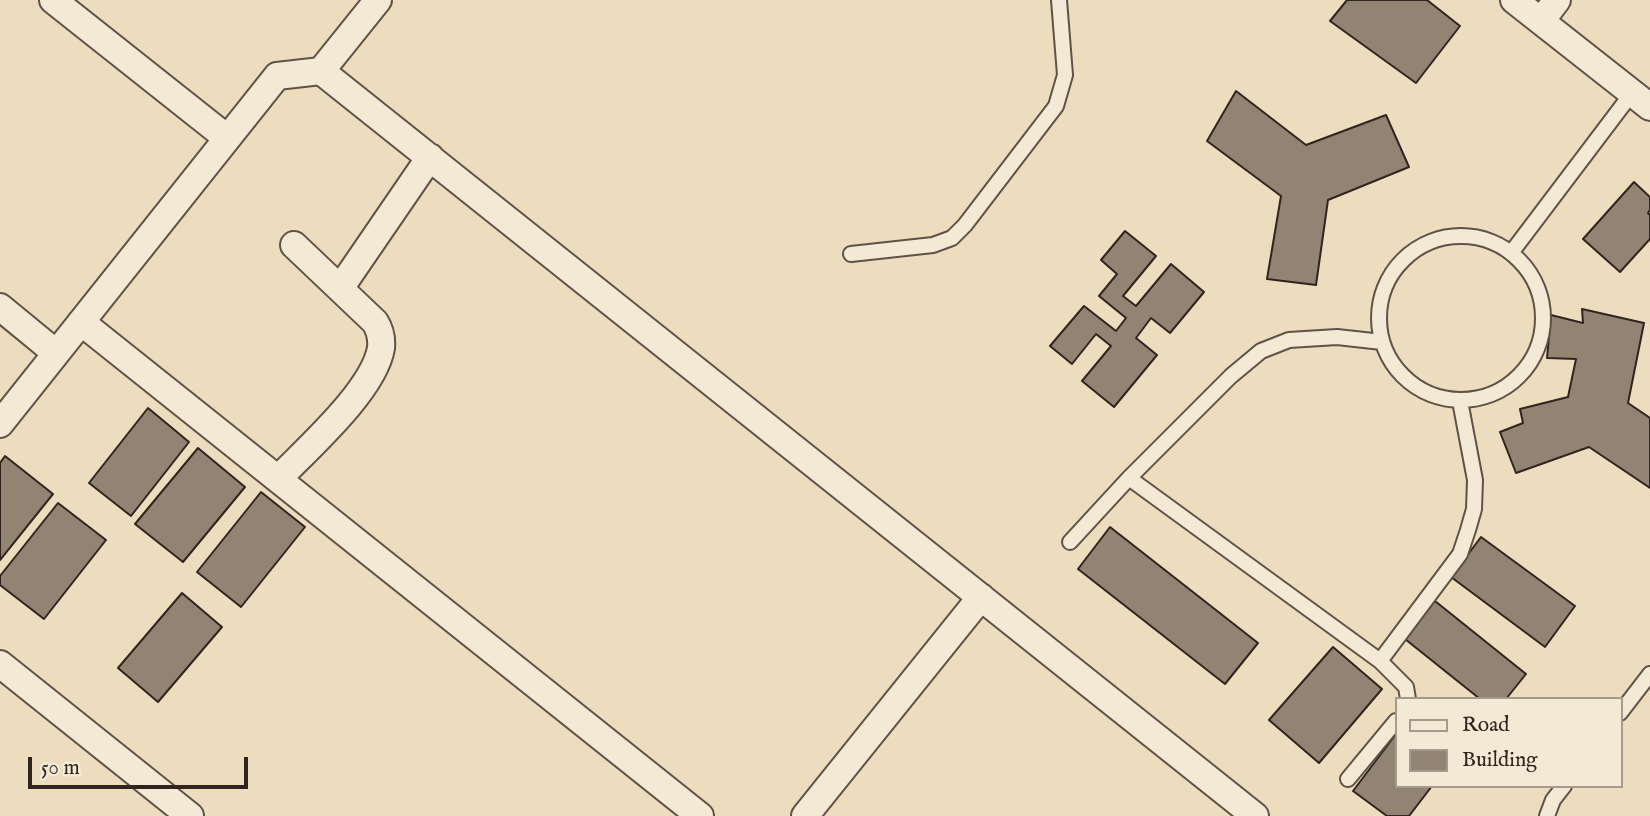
<!DOCTYPE html>
<style>
body{margin:0}
#map{position:relative;width:1650px;height:816px;overflow:hidden;background:#ecddbf;font-family:"IM FELL English",serif}
canvas{display:block}
.legend{position:absolute;left:1395px;top:697px;width:228px;height:91px;box-sizing:border-box;background:#f3e9d5;border:2px solid #a59a8c;margin:0;padding:9px 12px;list-style:none;font-size:21px;color:#31241f}
.legend li{display:flex;align-items:center;gap:14px;height:35px}
.legend b{width:35px;border:2px solid #a59a8c}
.scale{position:absolute;left:28px;top:757px;width:220px;height:32px;box-sizing:border-box;border:4px solid #31241f;border-top:0;padding-left:9px;font-size:21px;line-height:24px;white-space:nowrap;color:#31241f;-webkit-text-stroke:5px #f3e9d5;paint-order:stroke}
</style>
<div id="map">
<canvas width="1650" height="816"></canvas>
<ul class="legend">
<li><b style="height:9px;background:#f3e9d5"></b>Road</li>
<li><b style="height:19px;background:#928472"></b>Building</li>
</ul>
<div class="scale">50 m</div>
</div>
<script>
const c = document.querySelector('canvas').getContext('2d');
c.lineJoin = 'round';
function paint(path, color) {
  c.fillStyle = color;
  c.fill(path, 'evenodd');
}
function trace(path, color, width, dash) {
  c.strokeStyle = color;
  c.lineWidth = width;
  c.lineCap = dash ? 'butt' : 'round';
  c.setLineDash(dash || []);
  c.stroke(path);
}
const building = new Path2D(`
 M1347,0H1427L1460,26L1416,83L1330,21Z
 M1236,91L1306,145L1386,115L1409,167L1328,200L1316,285L1267,279L1281,196L1207,141Z
 M1634,182L1650,197V210L1648,213L1650,215V239L1620,272L1583,239Z
 M1125,231L1156,256L1123,296L1136,306L1171,264L1204,292L1170,333L1151,318L1136,338L1157,355L1114,407L1082,381L1111,346L1096,334L1072,364L1050,346L1084,306L1116,331L1126,318L1099,296L1117,274L1101,260Z
 M1582,309L1644,323L1628,403L1650,418V488L1589,447L1516,473L1500,432L1523,423L1520,409L1568,397L1576,359L1547,358L1551,315L1583,323Z
 M148,408L189,442L131,516L89,483Z
 M198,448L245,487L183,562L135,524Z
 M5,456L53,494L0,560V463Z
 M261,492L305,527L241,607L197,572Z
 M58,503L106,540L44,619L0,585V576Z
 M1110,527L1258,643L1225,684L1078,569Z
 M1481,537L1575,606L1545,647L1451,577Z
 M182,593L222,627L158,702L118,668Z
 M1435,601L1526,674L1506,699H1480L1405,639Z
 M1333,647L1382,689L1319,763L1269,720Z
 M1396,734V786H1432L1409,816H1387L1353,791Z`);
paint(building, '#928472');
trace(building, '#31241f', 2);
const service = new Path2D(`
 M1379 318a82 82 0 1 1 164 0a82 82 0 1 1-164 0Z
 M1511,253L1632,93
 M851,254L933,245L952,238L965,225L1056,106L1065,75L1059,0
 M1129,478L1380,661L1406,687L1408,699
 M1070,542L1129,478L1231,376L1261,351L1289,340L1337,337L1382,342
 M1380,661L1460,554L1468,530L1474,509L1475,480L1460,401
 M1620,713L1650,674
 M1348,779L1396,721
 M1547,816L1553,800L1564,786`);
const minor = new Path2D(`
 M53,0L227,138
 M1514,0L1650,107
 M1541,21L1557,0
 M321,71L1255,816
 M341,287L430,157
 M0,307L56,353
 M81,322L700,816
 M0,424L277,76L321,71L378,0
 M278,479C308,448 374,390 381,348C382,338 380,330 375,322L294,245
 M0,664L190,816
 M805,816L981,597`);
trace(service, '#605247', 18);
trace(minor, '#605247', 30);
trace(service, '#f3e9d5', 14);
trace(minor, '#f3e9d5', 26);
</script>
